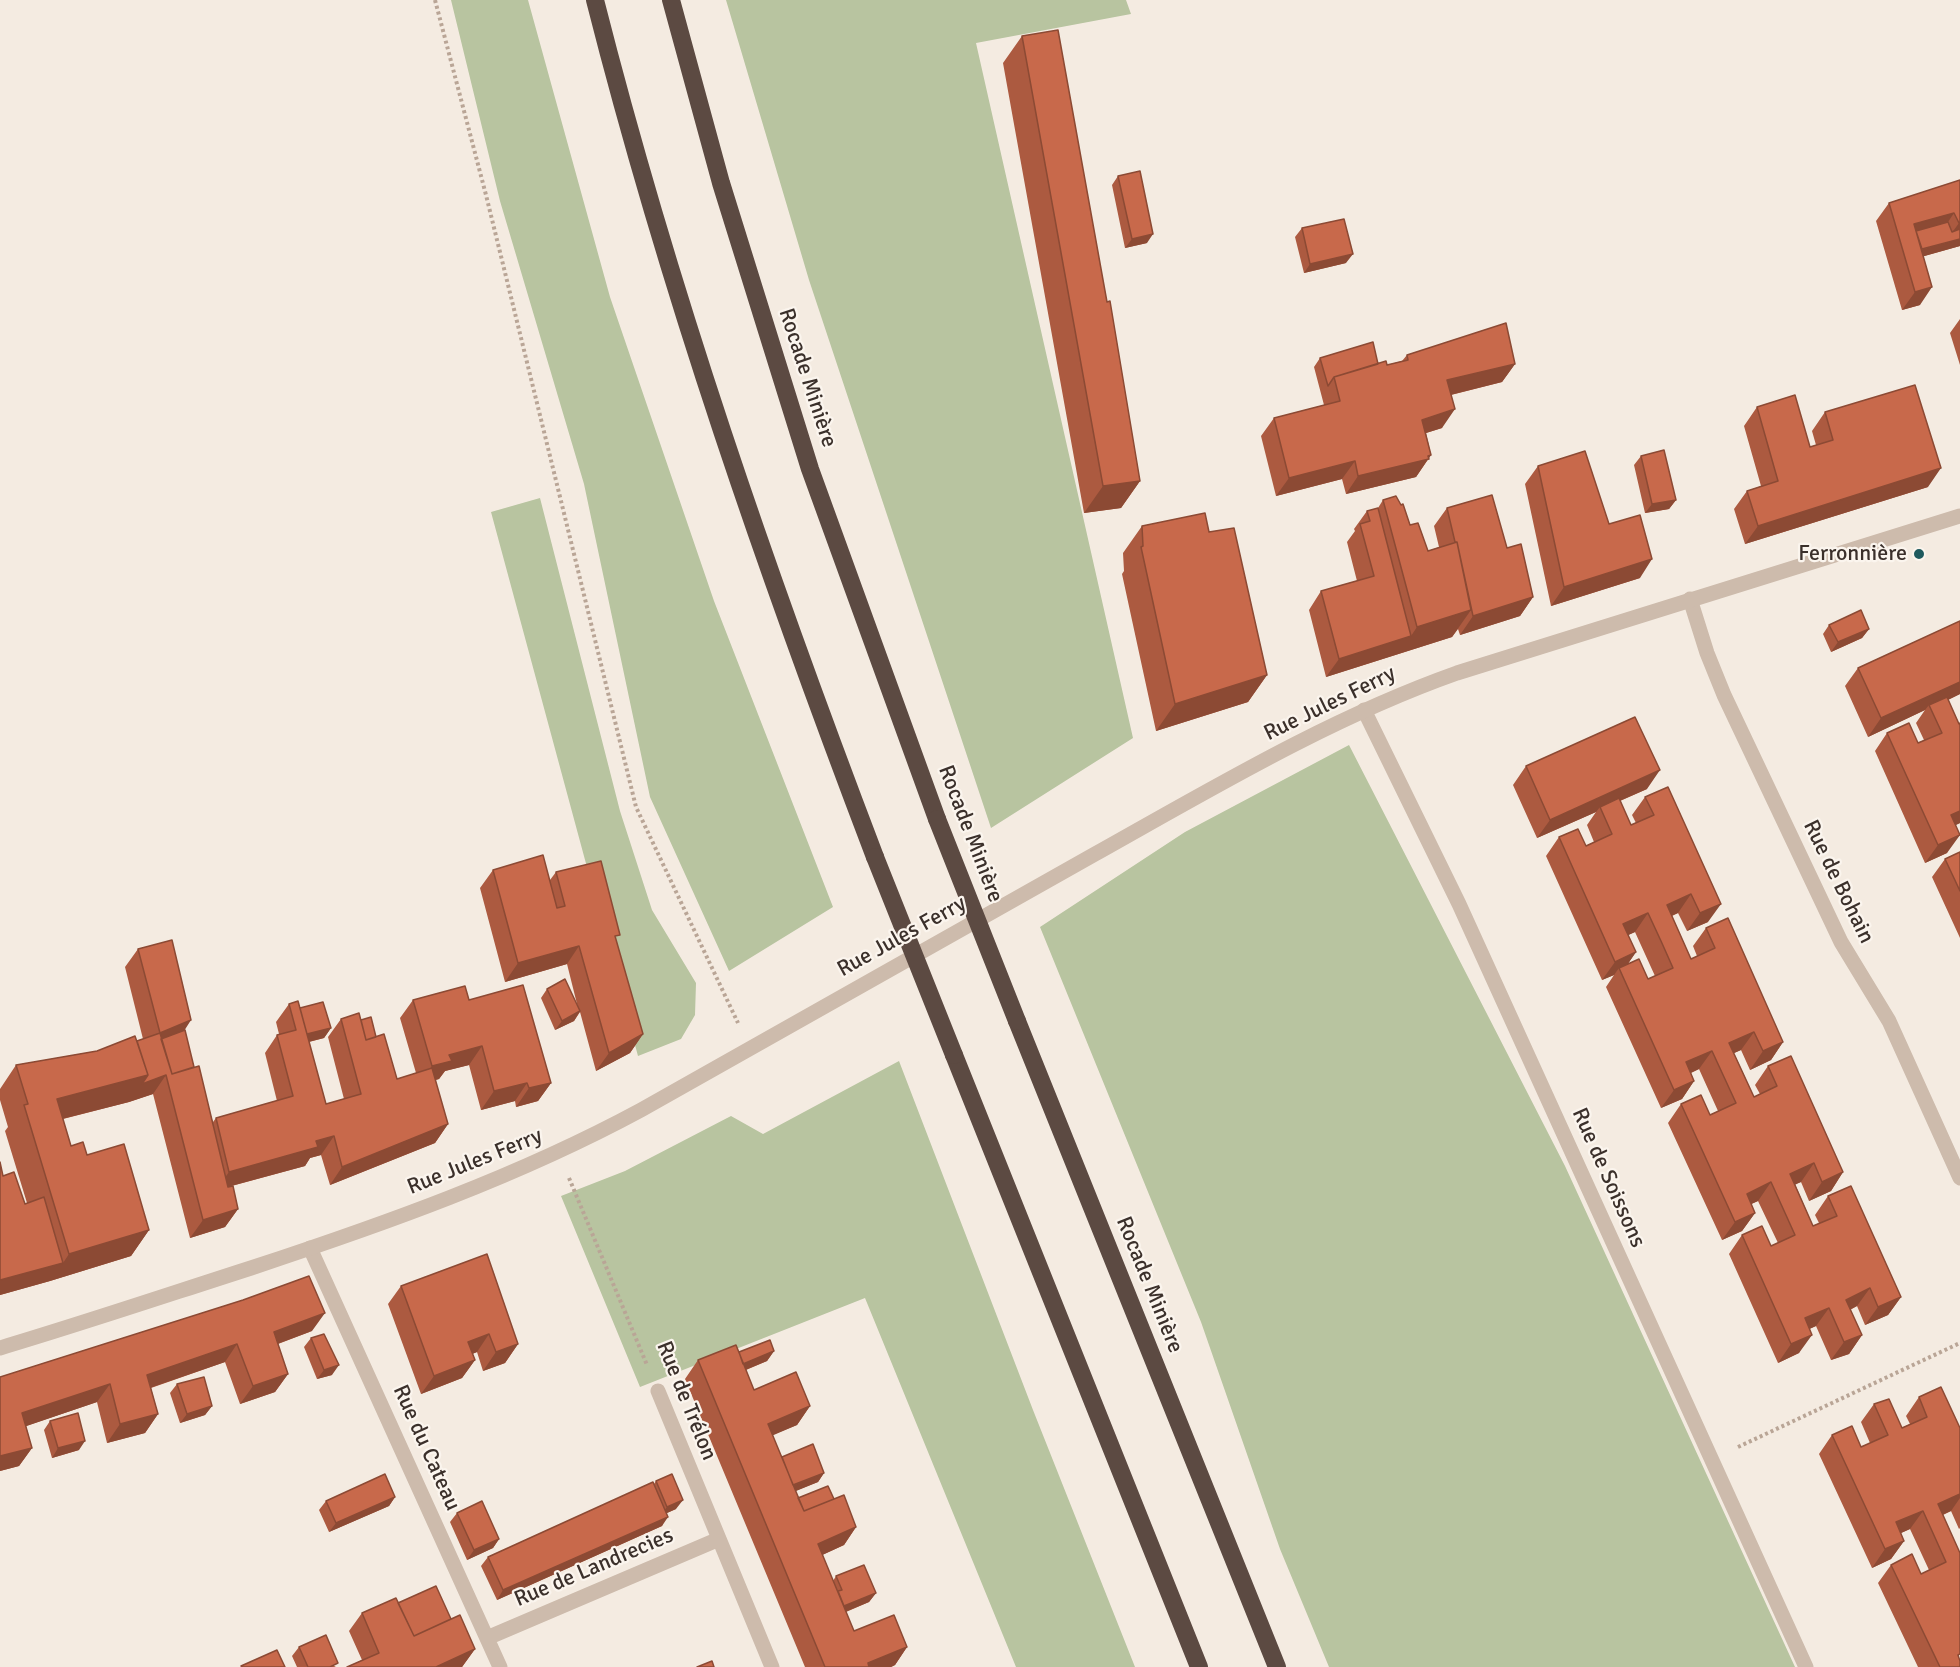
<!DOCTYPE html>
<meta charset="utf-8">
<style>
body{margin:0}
canvas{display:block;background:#f4ebe1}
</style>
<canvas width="1960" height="1667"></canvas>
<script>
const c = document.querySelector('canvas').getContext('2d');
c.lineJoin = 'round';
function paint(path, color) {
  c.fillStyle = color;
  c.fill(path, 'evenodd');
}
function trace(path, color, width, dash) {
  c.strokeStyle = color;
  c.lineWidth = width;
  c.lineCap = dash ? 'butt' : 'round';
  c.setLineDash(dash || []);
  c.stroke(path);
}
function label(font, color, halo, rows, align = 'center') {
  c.font = font + ' Signika,sans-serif';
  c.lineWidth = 4.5;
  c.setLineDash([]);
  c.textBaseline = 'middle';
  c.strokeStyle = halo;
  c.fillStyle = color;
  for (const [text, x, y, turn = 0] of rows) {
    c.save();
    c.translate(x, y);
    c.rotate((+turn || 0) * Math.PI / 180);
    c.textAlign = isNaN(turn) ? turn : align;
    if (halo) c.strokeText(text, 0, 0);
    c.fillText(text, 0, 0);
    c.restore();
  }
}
paint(new Path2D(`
 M451,0H528L610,297L714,601L833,907L729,971L650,797L584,484L500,201Z
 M726,0H1126L1131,14L976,43L1133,738L991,828L809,280Z
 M540,498L620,811L652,910L696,983L695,1015L681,1039L638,1056L491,512Z
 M1349,745L1565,1166L1795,1667H1329L1280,1549L1201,1322L1040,927L1185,832Z
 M899,1061L1033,1410L1135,1667H1016L865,1298L640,1387L561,1196L625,1171L731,1116L763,1134Z`), '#b8c4a0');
trace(new Path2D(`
 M435,0L486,195L636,807L738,1023
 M569,1178L647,1365
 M1738,1447L1960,1343`), '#b9a596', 4, [3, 3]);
trace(new Path2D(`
 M1690,599L1707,653L1724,695L1841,942L1889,1021L1960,1178
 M1364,710L1459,904L1806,1667
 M310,1248L500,1667
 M658,1391L772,1667
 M487,1638L719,1539`), '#cdbbac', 15);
trace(new Path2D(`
 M0,1348C84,1323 167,1295 251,1268C384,1224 517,1177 641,1110C793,1025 944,939 1095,854C1213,788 1330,718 1457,673L1960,516`), '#cdbbac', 15);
trace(new Path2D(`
 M595,0C669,292 768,576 875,857
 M671,0L721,183L810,469L937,819
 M1017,1021L1277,1667
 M954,1055L1199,1667`), '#5c4a42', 18);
trace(new Path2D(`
 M937,819L1017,1021
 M875,857L954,1055`), '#5c4a42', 18);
paint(new Path2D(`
 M1022,36L1140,481L1121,508L1084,513L1003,63Z
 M1118,176L1147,243L1125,248L1112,185Z
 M1960,180V246L1924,256L1920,305L1902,310L1876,221L1889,203Z
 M1302,228L1346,263L1304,273L1295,237Z
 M1960,319V365L1950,333Z
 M1407,355L1515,364L1502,382L1451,395L1442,428L1426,433L1431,455L1416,477L1346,494L1342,479L1276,496L1261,436L1274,418L1324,405L1314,367L1320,358L1387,365L1402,361Z
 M1757,407L1810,447L1816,445L1812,431L1825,412L1928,487L1745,544L1734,509L1747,491L1761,486L1744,426Z
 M1641,456L1676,500L1669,509L1645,513L1634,465Z
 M1538,466L1609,524L1640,578L1551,606L1525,484Z
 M1383,500L1410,525L1428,551L1439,547L1434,526L1447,508L1507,548L1533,597L1520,616L1460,635L1458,629L1452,637L1326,677L1309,610L1321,591L1357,581L1347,542L1355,531L1354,529L1367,511L1378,508Z
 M1142,526L1209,532L1267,675L1248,702L1156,731L1122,574L1124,571L1123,553Z
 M1960,621V694L1948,700L1959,724L1960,723V823L1955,825L1947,853L1925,863L1875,751L1887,733L1918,743L1924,740L1916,723L1925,710L1868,737L1845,686L1858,668Z
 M1829,625L1869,629L1862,638L1831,652L1823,634Z
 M1526,766L1647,789L1620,801L1631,825L1636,823L1632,815L1645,797L1708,922L1687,931L1678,913L1672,916L1691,959L1697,956L1693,946L1706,928L1783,1042L1771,1060L1750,1070L1741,1050L1734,1053L1754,1097L1760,1094L1755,1085L1768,1066L1843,1172L1831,1191L1809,1201L1801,1182L1795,1184L1813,1226L1819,1223L1815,1215L1828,1196L1901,1297L1888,1315L1865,1325L1857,1306L1850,1310L1862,1335L1849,1354L1831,1360L1816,1326L1809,1329L1799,1353L1778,1363L1729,1254L1742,1235L1771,1246L1778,1243L1758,1201L1751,1204L1755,1213L1742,1231L1722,1240L1668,1123L1681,1104L1710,1115L1718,1111L1699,1069L1691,1073L1694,1081L1682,1099L1661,1108L1606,987L1614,975L1602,980L1546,856L1559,837L1586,846L1594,842L1587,825L1596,812L1537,838L1513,785ZM1635,932L1655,976L1648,979L1627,965L1636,952L1628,935Z
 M1960,852V938L1932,877L1945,859Z
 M493,870L550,880L556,872L616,941L643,1034L630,1053L596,1071L580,1012L574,1021L555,1030L541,998L547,989L578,1008L567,964L505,982L480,888Z
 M138,949L185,1030L194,1067L213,1122L216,1118L277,1101L265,1053L277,1035L279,1034L276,1022L289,1004L300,1008L331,1028L324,1038L309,1042L326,1104L344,1099L328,1037L341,1019L361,1020L376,1037L397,1079L416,1073L400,1018L413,1000H469L551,1083L538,1101L516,1107L515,1101L481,1110L469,1065L445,1071L439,1079L435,1080L448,1124L435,1143L330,1185L321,1155L310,1158L305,1166L228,1187L238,1209L225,1227L190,1238L153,1094L129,1102L63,1119L71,1146L87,1155L149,1230L131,1256L50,1281L0,1295V1162L3,1176L25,1204L27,1203L5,1131L8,1127L0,1100V1089L16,1065L97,1051L143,1039L125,967Z
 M401,1286L518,1344L505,1363L483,1371L477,1352L472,1354L475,1360L462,1378L421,1394L388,1304Z
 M312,1331L278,1344L288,1374L275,1392L240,1404L225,1362L151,1388L158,1414L145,1433L107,1443L97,1402L26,1426L32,1448L19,1466L0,1471V1377Z
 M311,1338L332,1375L317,1379L304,1347Z
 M774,1351L767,1361L746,1370L754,1390L810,1406L797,1425L772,1435L782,1457L824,1473L818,1482L795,1491L798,1498L834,1499L856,1527L844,1545L822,1555L833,1581L836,1576L876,1593L869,1602L846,1612L854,1631L907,1647L895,1665L891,1667H805L685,1379L698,1360L739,1352Z
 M177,1384L212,1406L205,1415L180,1423L170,1393Z
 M1919,1397L1960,1428V1528L1959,1529L1951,1511L1943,1515L1960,1667H1918L1878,1583L1891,1565L1921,1574L1929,1570L1910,1529L1901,1533L1904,1541L1891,1559L1872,1568L1819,1454L1832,1435L1861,1447L1870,1443L1861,1422L1874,1404L1902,1428L1910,1424L1906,1416Z
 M50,1421L79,1450L52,1458L44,1430Z
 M656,1481L676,1509L667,1513L662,1526L497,1600L481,1566L488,1557L654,1484Z
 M395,1497L389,1506L329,1532L319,1510L326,1501Z
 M457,1513L499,1539L493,1548L467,1560L450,1522Z
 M398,1603L451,1619L475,1649L462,1667H347L362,1660L349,1631L362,1613Z
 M299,1647L336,1667H297L292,1656Z`), '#ac5a40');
paint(new Path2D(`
 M1954,213L1942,231L1908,233L1914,224Z
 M1960,222V237L1946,241L1959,223Z
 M1153,234L1147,243L1125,248L1132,239Z
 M1960,239V246L1907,261L1913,252Z
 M1353,254L1346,263L1304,273L1310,264Z
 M1932,287L1920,305L1902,310L1915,292Z
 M1515,364L1502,382L1434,399L1447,380Z
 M1455,409L1442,428L1410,438L1422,420Z
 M1431,455L1416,477L1346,494L1358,476Z
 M1355,461L1342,479L1276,496L1289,478Z
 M1941,468L1928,487L1745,544L1758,526Z
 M1140,481L1121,508L1084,513L1103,486Z
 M1676,500L1669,509L1645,513L1652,504Z
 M1652,559L1640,578L1551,606L1564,587Z
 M1533,597L1520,616L1460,635L1473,616Z
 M1471,610L1452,637L1326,677L1339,659L1411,636L1417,627Z
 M1869,629L1862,638L1831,652L1838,642Z
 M1267,675L1248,702L1156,731L1175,704Z
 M1960,682V694L1931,708L1929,705L1925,710L1868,737L1881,718Z
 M1660,770L1647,789L1601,809L1600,807L1596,812L1537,838L1550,820Z
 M1960,811V823L1938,834L1951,815Z
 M1960,835L1947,853L1925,863L1938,845Z
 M1691,894L1678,913L1654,923L1667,905Z
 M1721,904L1708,922L1687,931L1700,913Z
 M1648,913L1635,932L1611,943L1623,924Z
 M579,946L567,964L505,982L518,963Z
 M1636,952L1623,971L1619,968L1614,975L1602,980L1615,962Z
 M580,1011L574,1021L555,1030L562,1021Z
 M191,1020L179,1039L153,1042L160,1033Z
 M331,1028L324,1038L292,1046L299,1036Z
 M1754,1032L1741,1050L1716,1061L1729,1043Z
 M643,1034L630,1053L596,1071L609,1053Z
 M1783,1042L1771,1060L1750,1070L1763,1051Z
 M482,1046L469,1065L445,1071L439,1079L419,1085L432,1066L449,1055Z
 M1712,1051L1699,1069L1673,1081L1686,1062Z
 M148,1075H166L153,1094L129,1102L46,1123L57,1099Z
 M1694,1081L1682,1099L1661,1108L1674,1090Z
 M527,1083L515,1101L481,1110L494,1091Z
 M551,1083L538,1101L516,1107L529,1088Z
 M448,1124L435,1143L330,1185L342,1167Z
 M334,1136L321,1155L310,1158L305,1166L216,1190L229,1172L316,1141Z
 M1814,1163L1801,1182L1777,1193L1790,1174Z
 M1843,1172L1831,1191L1809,1201L1822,1182Z
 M1771,1182L1758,1201L1734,1212L1747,1194Z
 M238,1209L225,1227L190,1238L203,1220Z
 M1755,1213L1742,1231L1722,1240L1735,1222Z
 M149,1230L131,1256L50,1281L0,1295V1280L63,1263L69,1254Z
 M1870,1288L1857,1306L1833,1318L1846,1300Z
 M1901,1297L1888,1315L1865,1325L1878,1307Z
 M1829,1308L1816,1326L1792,1337L1805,1318Z
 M325,1313L312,1331L261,1350L274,1332Z
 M489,1334L477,1352L455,1361L468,1342Z
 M1812,1335L1799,1353L1778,1363L1791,1344Z
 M1862,1335L1849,1354L1831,1360L1844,1342Z
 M237,1344L225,1362L135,1393L147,1375Z
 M518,1344L505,1363L483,1371L496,1352Z
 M774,1351L767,1361L728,1377L735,1367Z
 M475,1360L462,1378L421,1394L434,1376Z
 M339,1365L332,1375L317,1379L324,1370Z
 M288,1374L275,1392L240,1404L253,1386Z
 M110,1384L97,1402L9,1432L22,1413Z
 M212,1406L205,1415L180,1423L187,1414Z
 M810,1406L797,1425L755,1443L768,1424Z
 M158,1414L145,1433L107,1443L120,1424Z
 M85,1441L79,1450L52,1458L58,1448Z
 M32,1448L19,1466L0,1471V1456Z
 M824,1473L818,1482L779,1498L785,1489Z
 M1960,1494V1498L1951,1511L1928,1521L1938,1504Z
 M395,1497L389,1506L329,1532L336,1523Z
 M683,1500L676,1509L660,1516L667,1507Z
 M1923,1511L1910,1529L1883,1541L1896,1522Z
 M668,1517L662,1526L497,1600L503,1590Z
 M856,1527L844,1545L805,1563L818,1544Z
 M499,1539L493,1548L467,1560L474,1550Z
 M1904,1541L1891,1559L1872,1568L1885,1549Z
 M876,1593L869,1602L828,1619L835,1610Z
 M907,1647L895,1665L891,1667H865L868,1663Z
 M475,1649L462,1667H436Z`), '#8c4a34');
const building = new Path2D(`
 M1058,30L1107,302L1110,301L1140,481L1103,486L1022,36Z
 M1140,171L1153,234L1132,239L1118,176Z
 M1960,180V222L1959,223L1954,213L1914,224L1932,287L1915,292L1889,203Z
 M1344,219L1353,254L1310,264L1302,228Z
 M1948,222L1952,232L1960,229V239L1922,249L1916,231Z
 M1506,323L1515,364L1447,380L1455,409L1422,420L1431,455L1428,456L1429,459L1358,476L1355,461L1289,478L1274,418L1340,401L1334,377L1386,361L1387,365L1408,360L1407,355Z
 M1373,342L1378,364L1334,377L1328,386L1320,358Z
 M1915,385L1941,468L1758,526L1747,491L1778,481L1757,407L1795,395L1810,447L1833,440L1825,412Z
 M1664,450L1676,500L1652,504L1641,456Z
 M1585,451L1609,524L1640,515L1652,559L1564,587L1538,466Z
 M1492,495L1507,548L1521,544L1533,597L1473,616L1457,542H1455L1447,508Z
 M1396,496L1401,505L1403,504L1410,525L1418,523L1428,551L1457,542L1471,610L1417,627L1383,500Z
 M1378,508L1411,636L1339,659L1321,591L1374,576L1360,524L1370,521L1367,511Z
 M1205,513L1209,532L1234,528L1267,675L1175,704L1141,547L1143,546L1142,526Z
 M1861,610L1869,629L1838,642L1829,625Z
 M1960,621V682L1881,718L1858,668Z
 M1947,697L1959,724L1960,723V811L1951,815L1960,835L1938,845L1887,733L1909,723L1918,743L1942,733L1929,705Z
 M1635,717L1660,770L1550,820L1526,766Z
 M1668,787L1721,904L1700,913L1691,894L1667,905L1691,959L1715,948L1706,928L1728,918L1783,1042L1763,1051L1754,1032L1729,1043L1754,1097L1777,1086L1768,1066L1791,1056L1843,1172L1822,1182L1814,1163L1790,1174L1813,1226L1837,1216L1828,1196L1851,1186L1901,1297L1878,1307L1870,1288L1846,1300L1862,1335L1844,1342L1829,1308L1805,1318L1812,1335L1791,1344L1742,1235L1762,1226L1771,1246L1795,1235L1771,1182L1747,1194L1755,1213L1735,1222L1681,1104L1701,1095L1710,1115L1736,1103L1712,1051L1686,1062L1694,1081L1674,1090L1619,968L1639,959L1648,979L1673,968L1661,941L1648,913L1623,924L1636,952L1615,962L1559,837L1578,829L1586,846L1612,834L1600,807L1619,798L1631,825L1654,815L1645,797Z
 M1960,852V891L1945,859Z
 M543,855L557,908L565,906L556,872L601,861L620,935L615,936L643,1034L609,1053L579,946L518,963L493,870Z
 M172,940L191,1020L160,1033L138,949Z
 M565,979L580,1011L562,1021L547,989Z
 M523,985L551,1083L529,1088L527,1083L494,1091L482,1046L449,1055L452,1061L432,1066L413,1000L465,986L469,1000Z
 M298,1001L326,1104L361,1094L341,1019L359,1013L366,1040L384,1034L397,1079L432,1068L448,1124L342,1167L334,1136L316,1141L318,1147L229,1172L216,1118L293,1096L277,1035L296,1030L289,1004Z
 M323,1002L331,1028L307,1034L300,1008Z
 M371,1017L376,1037L366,1040L361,1020Z
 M185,1030L194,1067L172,1074L161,1039Z
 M160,1033L172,1074L199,1066L228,1187L233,1186L238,1209L203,1220L166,1075L142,1084L148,1075L137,1041Z
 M135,1036L148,1075L57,1099L71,1146L83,1142L87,1155L124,1144L149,1230L69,1254L24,1105L28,1104L16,1065L97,1051Z
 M0,1162L3,1176L14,1172L25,1204L44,1197L63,1263L0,1280Z
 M487,1254L518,1344L496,1352L489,1334L468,1342L475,1360L434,1376L401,1286Z
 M309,1276L325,1313L274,1332L288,1374L253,1386L237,1344L147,1375L158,1414L120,1424L110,1384L22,1413L32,1448L0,1456V1377L243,1300Z
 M324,1334L339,1365L324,1370L311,1338Z
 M770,1340L774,1351L743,1364L739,1352Z
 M736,1345L754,1390L796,1372L810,1406L768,1424L804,1511L844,1495L856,1527L818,1544L854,1631L894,1615L907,1647L868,1663L869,1667H825L698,1360Z
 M204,1377L212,1406L187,1414L177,1384Z
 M1941,1387L1960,1428V1494L1938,1504L1960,1553V1654L1958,1655L1960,1661V1667H1940L1891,1565L1912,1554L1921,1574L1946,1562L1923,1511L1896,1522L1904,1541L1885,1549L1832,1435L1852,1426L1861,1447L1888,1435L1874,1404L1889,1399L1902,1428L1927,1417L1919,1397Z
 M78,1413L85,1441L58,1448L50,1421Z
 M813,1444L824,1473L793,1485L782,1457Z
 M385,1474L395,1497L336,1523L326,1501Z
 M672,1474L683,1500L667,1507L656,1481Z
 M653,1482L668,1517L503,1590L488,1557Z
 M828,1486L834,1499L804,1511L798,1498Z
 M482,1501L499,1539L474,1550L457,1513Z
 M864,1565L876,1593L844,1606L838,1591L842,1590L836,1576Z
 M436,1586L451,1619L414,1636L398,1603Z
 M396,1598L414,1636L460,1615L475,1649L436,1667H347L379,1653L362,1613Z
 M326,1635L338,1663L330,1667H308L299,1647Z
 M277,1650L285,1667H242L241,1666Z
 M712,1661L714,1667H697Z`);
paint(building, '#c8694b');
trace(building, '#8c4a34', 1.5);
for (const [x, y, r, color] of [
 [1919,554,6,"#1f5a5e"]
]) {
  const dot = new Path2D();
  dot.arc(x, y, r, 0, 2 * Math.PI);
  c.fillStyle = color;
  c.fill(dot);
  trace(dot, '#fbf5ee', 2);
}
label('22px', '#3b302b', '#fbf5ee', [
 ["Rocade Minière",807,378,72],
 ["Rue Jules Ferry",1330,704,-26],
 ["Rocade Minière",970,834,69],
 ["Rue de Bohain",1838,882,64],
 ["Rue Jules Ferry",902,937,-29],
 ["Rue Jules Ferry",475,1162,-22],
 ["Rue de Soissons",1608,1178,66],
 ["Rocade Minière",1149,1285,68],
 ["Rue de Trélon",686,1401,68],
 ["Rue du Cateau",426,1448,66],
 ["Rue de Landrecies",594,1568,-23]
]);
label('22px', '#3b302b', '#fbf5ee', [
 ["Ferronnière",1907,554]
], 'right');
</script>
